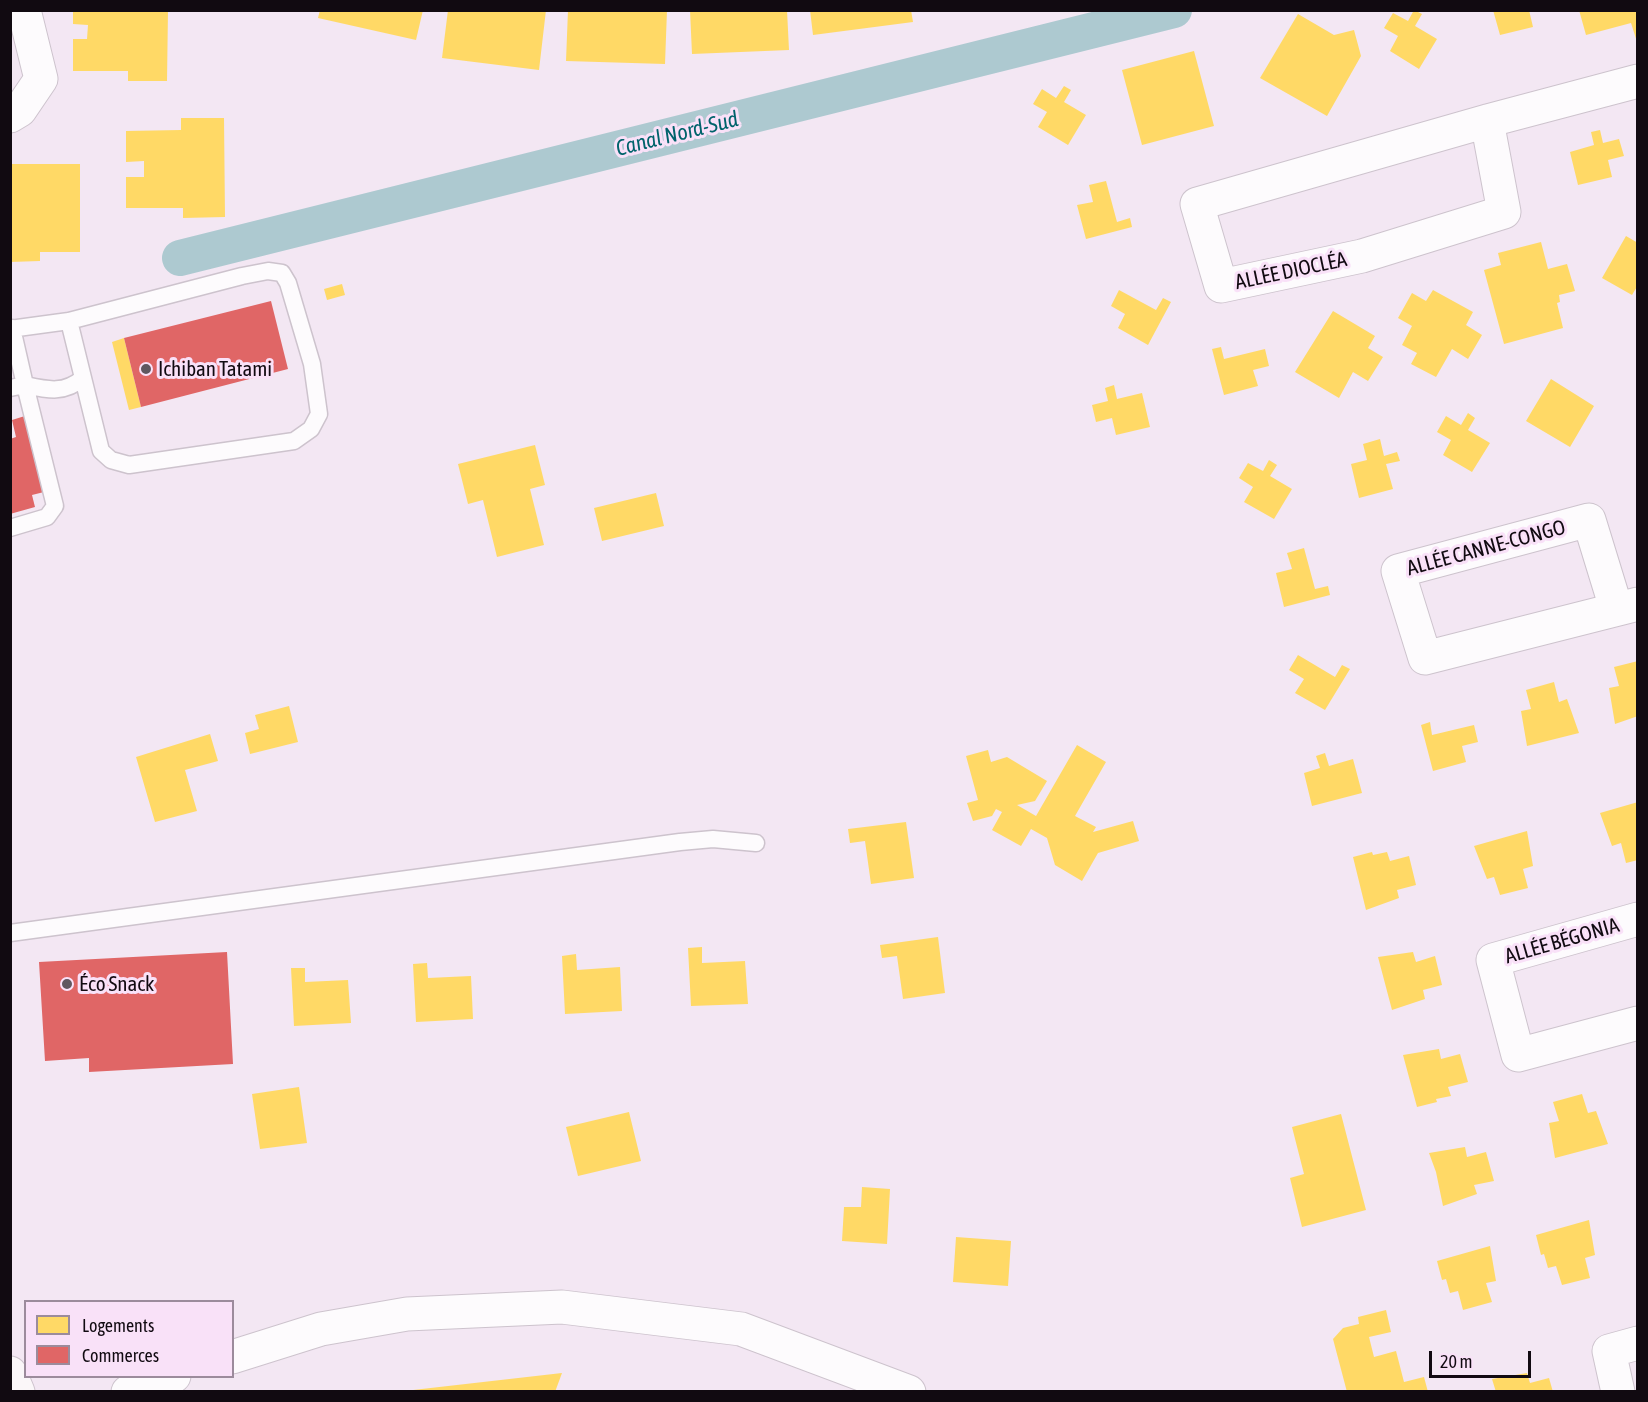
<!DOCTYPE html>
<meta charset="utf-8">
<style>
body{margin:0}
#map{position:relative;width:1648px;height:1402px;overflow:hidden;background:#f3e7f3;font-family:"Asap Condensed",sans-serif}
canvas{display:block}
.frame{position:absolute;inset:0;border:12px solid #110a11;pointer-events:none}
.legend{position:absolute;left:24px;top:1300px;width:210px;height:78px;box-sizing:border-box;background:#f9e1f8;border:2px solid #9c8b9c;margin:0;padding:8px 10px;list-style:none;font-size:18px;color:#110a11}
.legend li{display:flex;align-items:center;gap:12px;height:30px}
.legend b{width:30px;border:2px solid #9c8b9c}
.scale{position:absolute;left:1429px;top:1351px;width:102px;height:27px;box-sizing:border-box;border:3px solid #110a11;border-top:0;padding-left:8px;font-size:18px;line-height:21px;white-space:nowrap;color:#110a11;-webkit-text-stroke:4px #f9e1f8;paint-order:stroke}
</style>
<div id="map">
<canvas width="1648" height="1402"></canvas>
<div class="frame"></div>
<ul class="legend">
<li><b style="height:16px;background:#ffd966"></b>Logements</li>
<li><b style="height:16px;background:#e06666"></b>Commerces</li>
</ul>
<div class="scale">20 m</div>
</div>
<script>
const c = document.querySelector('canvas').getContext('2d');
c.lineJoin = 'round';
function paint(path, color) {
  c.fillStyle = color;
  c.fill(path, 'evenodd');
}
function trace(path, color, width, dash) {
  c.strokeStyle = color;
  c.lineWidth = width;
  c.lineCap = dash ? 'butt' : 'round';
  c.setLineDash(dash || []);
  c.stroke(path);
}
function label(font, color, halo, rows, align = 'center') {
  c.font = font + ' "Asap Condensed",sans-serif';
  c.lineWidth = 6;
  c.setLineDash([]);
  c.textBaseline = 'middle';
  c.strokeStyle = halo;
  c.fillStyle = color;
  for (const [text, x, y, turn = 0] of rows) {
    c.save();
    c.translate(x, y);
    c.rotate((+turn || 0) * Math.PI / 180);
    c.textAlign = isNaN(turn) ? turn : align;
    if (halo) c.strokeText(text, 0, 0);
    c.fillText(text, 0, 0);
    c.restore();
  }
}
paint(new Path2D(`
 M73,10H168L167,81H128V71H73V39H87L88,25L73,24Z
 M320,10H423L416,40L318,18Z
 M448,10H546L539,70L442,58Z
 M568,10H667L665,64L566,61Z
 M690,10H787L789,50L692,54Z
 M810,10H911L913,22L813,35Z
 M1414,10L1422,14L1415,26L1437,39L1419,69L1390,51L1398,36L1384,28L1393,13L1408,21Z
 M1493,10H1529L1533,27L1500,35Z
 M1579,10H1638V45L1631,23L1586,35Z
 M1298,14L1334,35L1354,30L1361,56L1327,116L1260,78Z
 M1194,51L1214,126L1142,145L1122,70Z
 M1064,86L1071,90L1064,102L1086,115L1068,145L1038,127L1047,112L1033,104L1042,89L1056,98Z
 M181,118H224L225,217L183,218V208H126V177H144V161L126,162V131L181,130Z
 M1600,130L1603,143L1619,139L1624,156L1608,160L1612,177L1578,185L1570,152L1594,145L1591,132Z
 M10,164H80V252H40V261L10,262Z
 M1106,181L1117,222L1130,218L1132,227L1086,239L1077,205L1093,202L1089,185Z
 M1626,236L1638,243V285L1632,295L1602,278Z
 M1541,242L1548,269L1567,264L1575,291L1559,295L1560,302L1557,303L1563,328L1504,344L1484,270L1501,265L1498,253Z
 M342,284L345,295L327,300L324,289Z
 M1119,290L1156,310L1163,298L1171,302L1148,345L1118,328L1125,314L1111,306Z
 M1433,290L1473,312L1466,325L1482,335L1468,359L1452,349L1436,377L1411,364L1417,353L1402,345L1412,326L1398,318L1412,293L1426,301Z
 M1333,311L1375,336L1368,348L1383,357L1368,381L1353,372L1339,398L1295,372Z
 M124,338L141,407L129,410L112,342Z
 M1221,347L1224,359L1265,349L1269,366L1253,370L1258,386L1224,395L1212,349Z
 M1551,379L1594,406L1570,447L1526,421Z
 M1114,385L1117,399L1142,393L1150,427L1116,435L1112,418L1096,422L1092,405L1108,401L1105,388Z
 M1468,413L1475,418L1468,430L1490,443L1472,472L1443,455L1451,440L1437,432L1446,416L1461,425Z
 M1380,439L1384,456L1397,452L1400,461L1386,464L1393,489L1359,498L1351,464L1367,460L1363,444Z
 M535,445L545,485L530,489L544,545L497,557L483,500L468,504L458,464Z
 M1269,460L1277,465L1270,476L1292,489L1274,519L1244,502L1253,487L1239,478L1248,463L1263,471Z
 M656,493L664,526L602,541L594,508Z
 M1304,548L1315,589L1328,586L1330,595L1284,607L1276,573L1292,569L1287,553Z
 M1298,655L1335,677L1342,665L1350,669L1325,710L1295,693L1304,679L1289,670Z
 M1638,661V716L1615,724L1609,688L1619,686L1614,667Z
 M1554,682L1559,702L1567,699L1579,733L1527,746L1521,711L1531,709L1526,690Z
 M289,706L298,742L250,754L245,733L259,729L255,715Z
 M1430,722L1432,735L1474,725L1478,742L1462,746L1466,762L1433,771L1421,725Z
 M210,734L218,761L185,770L197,811L155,822L136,757Z
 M1077,745L1106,762L1075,816L1096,827L1093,832L1133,821L1139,841L1098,853L1082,881L1055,865L1047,838L1031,829L1021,846L992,830L1002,812L996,809L992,816L973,821L967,803L978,800L966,756L988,750L991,762L1007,757L1047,781L1035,801L1017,805L1036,816Z
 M1325,753L1329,766L1353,759L1362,793L1312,806L1304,773L1320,768L1316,756Z
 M1638,802V860L1626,863L1621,843L1612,846L1600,813Z
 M906,822L914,878L871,884L865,841L850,843L848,829Z
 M1527,831L1533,866L1523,869L1528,888L1500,895L1494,877L1487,879L1474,846Z
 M1372,852L1373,855L1387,852L1390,861L1409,856L1416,885L1397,890L1399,898L1366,910L1353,857Z
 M938,937L945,993L903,999L897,956L882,958L880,945Z
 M702,947V963L745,961L748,1004L691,1006L688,948Z
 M1413,952L1416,962L1435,956L1442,985L1423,990L1425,999L1392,1010L1378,957Z
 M576,954L577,970L620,967L622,1011L565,1014L562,956Z
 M427,963L428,978L471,976L473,1019L416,1022L413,964Z
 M291,968H305V982L348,980L351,1023L294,1026Z
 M1439,1049L1441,1059L1460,1054L1468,1082L1448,1087L1451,1096L1436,1099L1437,1102L1417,1107L1403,1055Z
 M299,1087L307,1143L260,1149L252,1094Z
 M1582,1094L1588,1113L1596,1111L1608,1144L1555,1158L1549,1123L1559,1121L1553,1102Z
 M629,1112L641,1161L578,1176L566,1127Z
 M1341,1114L1366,1210L1302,1227L1290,1178L1304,1174L1292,1127Z
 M1465,1147L1467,1157L1486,1152L1494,1181L1474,1185L1477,1194L1443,1206L1436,1172L1429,1153Z
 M862,1187L890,1189L887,1244L842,1241L844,1207H861Z
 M1589,1220L1595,1255L1585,1258L1590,1278L1562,1285L1556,1266L1548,1268L1544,1254L1541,1255L1536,1235Z
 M956,1237L1011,1241L1008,1286L953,1282Z
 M1490,1246L1496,1281L1486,1283L1492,1302L1463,1310L1458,1291L1450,1293L1446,1279L1442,1280L1437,1261Z
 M1386,1310L1391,1332L1369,1337L1374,1357L1396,1351L1404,1382L1424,1377L1428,1392H1347L1333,1339L1343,1328L1359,1324L1358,1317Z
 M562,1373L555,1392H413V1390Z
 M1527,1373L1530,1383L1549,1378L1553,1392H1496L1492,1379Z`), '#ffd966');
paint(new Path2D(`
 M271,301L288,369L141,407L124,338Z
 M28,415L48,491L32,495L35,507L10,514V439L16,437L12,420Z
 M227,952L233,1064L89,1072V1058L45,1061L39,962Z`), '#e06666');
trace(new Path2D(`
 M180,258L1174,10`), '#adc9d0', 36);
const service = new Path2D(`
 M10,329L69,321L242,276L268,271L282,273L288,283L312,364L319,414L311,429L294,441L129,465L111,460L101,451L69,321
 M10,388L25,385L12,328
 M10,528L47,517L55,506L25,385C48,390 64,394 83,378
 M10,933L680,842L713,839L756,843`);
const minor = new Path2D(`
 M10,116L20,110L41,79L24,10
 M1487,121L1504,212L1362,256L1221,286L1197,204L1487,121L1638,81
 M1616,608L1589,520L1398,571L1425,658L1638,604
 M1638,919L1493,960L1518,1055L1638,1023
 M232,1357L321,1329L407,1314L562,1307L741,1329L909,1392
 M128,1392L174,1376
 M1618,1392L1609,1351L1638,1343`);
const secondary = new Path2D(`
 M10,1373L18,1392`);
trace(service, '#cdc3cd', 19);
trace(minor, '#cdc3cd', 35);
trace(secondary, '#cdc3cd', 35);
trace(service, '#fdfbfd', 16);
trace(minor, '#fdfbfd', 33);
trace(secondary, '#fbf7f9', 33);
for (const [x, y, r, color] of [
 [146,369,6,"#605760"],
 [67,984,6,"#605760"]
]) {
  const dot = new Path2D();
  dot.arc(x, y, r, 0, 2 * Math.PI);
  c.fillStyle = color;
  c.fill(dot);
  trace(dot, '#f9e1f8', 2);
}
label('21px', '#110a11', '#f9e1f8', [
 ["ALLÉE DIOCLÉA",1291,271,-12],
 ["ALLÉE CANNE-CONGO",1486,548,-15],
 ["ALLÉE BÉGONIA",1562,941,-16]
]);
label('21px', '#110a11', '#f9e1f8', [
 ["Ichiban Tatami",158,369],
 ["Éco Snack",79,984]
], 'left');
label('italic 22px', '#00636b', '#f9e1f8', [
 ["Canal Nord-Sud",677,134,-14]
]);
</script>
